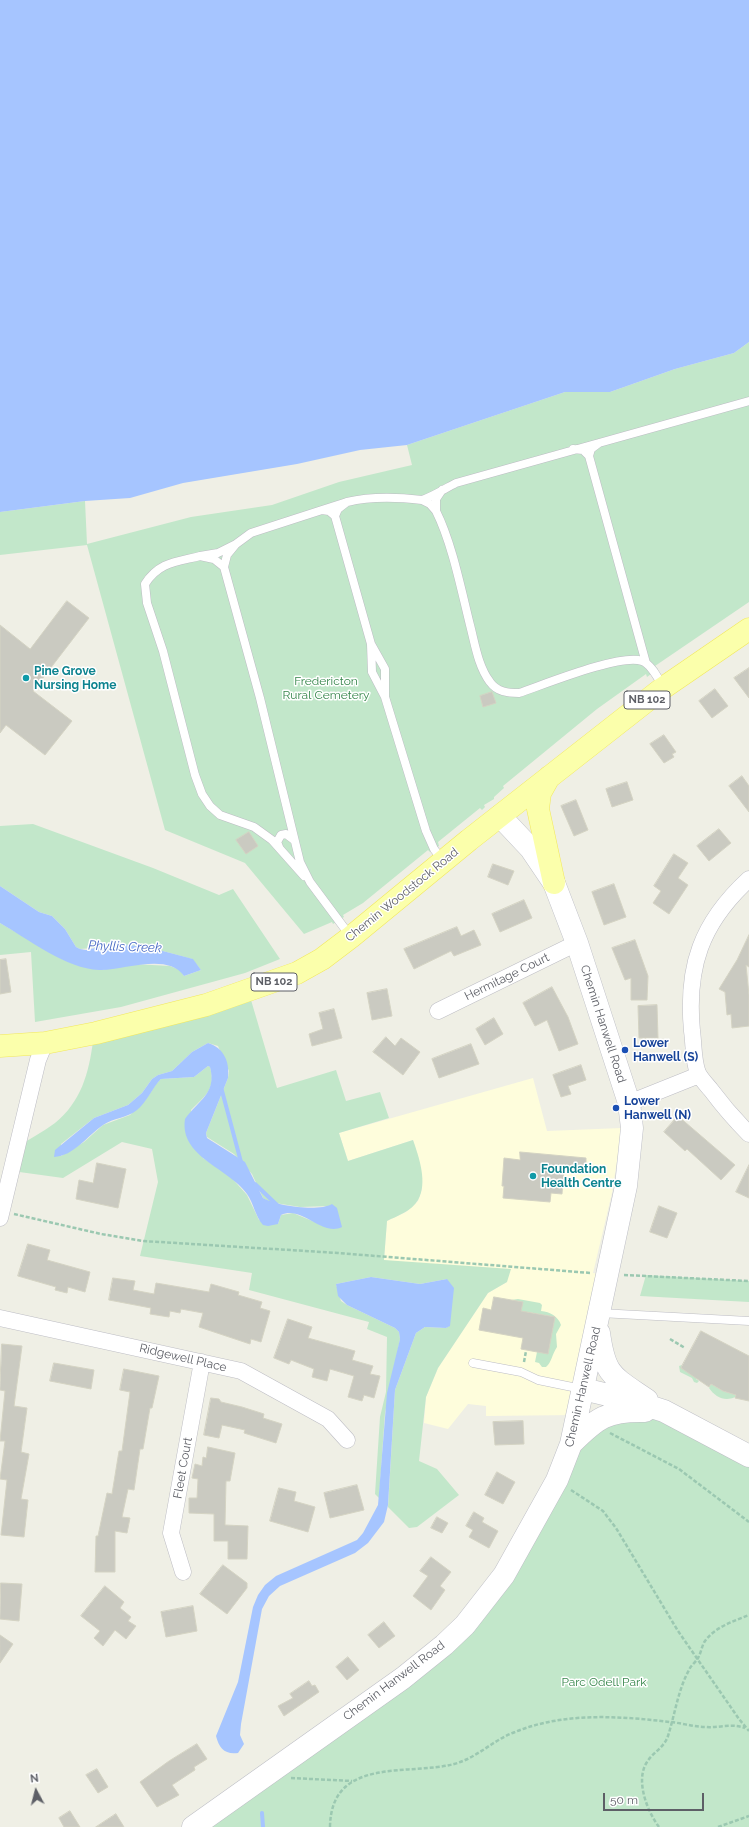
<!DOCTYPE html>
<html>
<head>
<meta charset="utf-8">
<style>
	body { margin:0 }
	#map { position:relative; width:749px; height:1827px; overflow:hidden; background:#efefe5; font-family:Raleway,sans-serif }
	canvas { display:block }
	.north { position:absolute; left:16px; top:1771px; width:40px; height:40px; -webkit-text-stroke:3px #fff; paint-order:stroke; rotate:353deg; font-size:11px; font-weight:700; line-height:16px; text-align:center; color:#5d5f66 }
	.north::after { content:''; display:block; margin:auto; width:14px; height:18px; background:#5d5f66; clip-path:polygon(50% 0,100% 100%,50% 72%,0 100%) }
	.scale { position:absolute; left:603px; top:1793px; width:101px; height:18px; box-sizing:border-box; border:2px solid #5d5f66; border-top:0; padding-left:5px; font-size:12px; line-height:14px; white-space:nowrap; color:#5d5f66; -webkit-text-stroke:3px #fff; paint-order:stroke }
</style>
</head>
<body>
<div id="map">
<canvas width="749" height="1827"></canvas>
<div class="north">N</div>
<div class="scale">50 m</div>
</div>
<script>
const ctx = document.querySelector('canvas').getContext('2d');
ctx.lineJoin = 'round';
function fill(path, color) {
  ctx.fillStyle = color;
  ctx.fill(path, 'evenodd');
}
function stroke(path, color, width, dash) {
  ctx.strokeStyle = color;
  ctx.lineWidth = width;
  ctx.lineCap = dash ? 'butt' : 'round';
  ctx.setLineDash(dash || []);
  ctx.stroke(path);
}
function label(font, color, halo, rows, align = 'center') {
  ctx.font = font + ' Raleway,sans-serif';
  ctx.lineWidth = 3;
  ctx.setLineDash([]);
  ctx.textBaseline = 'middle';
  ctx.strokeStyle = halo;
  ctx.fillStyle = color;
  for (const [text, x, y, turn = 0] of rows) {
    ctx.save();
    ctx.translate(x, y);
    ctx.rotate((+turn || 0) * Math.PI / 180);
    ctx.textAlign = isNaN(turn) ? turn : align;
    if (halo) ctx.strokeText(text, 0, 0);
    ctx.fillText(text, 0, 0);
    ctx.restore();
  }
}
fill(new Path2D(`
	M533 1078 547 1131 622 1128 612 1193 593 1273 607 1275 576 1415 486 1416V1406L468 1404 448 1429 424 1423 426 1397 438 1368 488 1293 507 1282 384 1260 387 1221 406 1212 418 1201 422 1189 418 1156 413 1140 348 1161 339 1133Z`), '#fefddc');
fill(new Path2D(`
	M749 342V602L655 666 658 669 647 677 646 674 597 709 503 786 504 788 494 797V799L484 805 485 807 482 810 480 808 438 842 439 846 430 852 428 850 363 903 343 915 344 917 333 924 332 922 304 934 245 863 165 830 87 545 0 555V512L85 501 87 544 191 517 272 505 339 482 412 465 407 445 565 392H610L675 369 734 353Z
	M33 824 153 868 219 895 233 889 280 959 245 973 121 1007 35 1022 31 952 0 955V923L62 959 100 970 134 964 170 966 180 970 184 976 201 970 192 959 159 950 130 945 80 949 76 947 65 929 52 916 39 912 0 886V826Z
	M251 1000 277 1088 336 1070 346 1101 380 1092 389 1118 339 1133 348 1161 413 1140C419 1157 428 1183 418 1200 412 1211 397 1216 387 1221L384 1260 511 1269 507 1282 488 1293 438 1368 426 1397 419 1461 437 1469 459 1495 417 1527 409 1528 388 1507 395 1390 416 1333 425 1327 446 1328 450 1325 447 1279 420 1284 371 1277 336 1284 341 1301 347 1305 395 1328 399 1332 400 1339 385 1413 379 1498 375 1494 380 1417 386 1392 387 1337 367 1329 369 1322 249 1290 252 1273 140 1256 158 1182 152 1149 122 1142 63 1178 12 1171 16 1148C29 1139 43 1132 55 1123 81 1102 89 1073 93 1041ZM208 1043 218 1046 229 1071 228 1078 206 1133 207 1137 234 1154 252 1174 263 1198 269 1202 300 1207 329 1206V1228L293 1213 281 1215 278 1224 259 1220 247 1195 230 1176 203 1158 191 1110C206 1095 216 1089 210 1067L208 1066 194 1077 161 1079 156 1084 149 1095 130 1115 103 1125 84 1142 61 1156V1144L94 1118 128 1105 142 1093 152 1079 158 1075 172 1071 192 1052Z
	M646 1275 749 1281V1302L640 1296Z
	M518 1299 540 1303 542 1305 541 1311C550 1312 558 1316 561 1325L556 1334 557 1347C552 1354 552 1362 546 1367H542L539 1363 535 1362 537 1352 548 1353 555 1317 528 1312 517 1315 522 1302 511 1300Z
	M682 1365 681 1368 697 1377 696 1379 699 1381 697 1383 694 1382 692 1378 680 1372 679 1366Z
	M711 1384 723 1391 736 1395 735 1397C725 1402 715 1397 709 1388Z
	M634 1411 749 1456V1827H193L465 1625 571 1444Z`), '#c2e7ca');
fill(new Path2D(`
	M0 0H749V342L734 353 675 369 610 392H565L407 445 360 450 297 464 183 483 130 498 85 501 0 512Z
	M0 886 39 912 52 916 65 929 76 947 80 949 86 950 113 944 130 945 159 950 193 959 201 970 184 976C167 952 123 971 99 970 67 969 28 939 0 923Z
	M208 1043C224 1048 230 1062 228 1078L206 1133 207 1138 245 1162 263 1198C277 1206 318 1212 332 1204L337 1208 342 1227C322 1237 302 1205 281 1215L278 1224 268 1226 263 1225C255 1216 254 1204 247 1194 229 1168 179 1157 185 1119 198 1100 217 1094 210 1067L208 1066 194 1077 161 1079C152 1088 147 1102 137 1110 127 1118 113 1118 103 1125 87 1136 74 1156 54 1157L55 1150 94 1118 128 1105 142 1093 152 1079 158 1075 172 1071 192 1052Z
	M371 1277 420 1284 447 1279 454 1288 450 1326 446 1328 425 1327 416 1333 395 1390 388 1505 384 1522 368 1543 355 1553 280 1586 269 1596 262 1609 241 1724 240 1735 244 1744 238 1753C225 1755 219 1748 216 1736L238 1682 253 1607 258 1595 265 1585 276 1576 357 1540 363 1533 378 1505 387 1393 400 1339 399 1332 395 1328 347 1305 338 1296 336 1284Z`), '#a6c5ff');
stroke(new Path2D(`
	M221 1087 241 1162
	M255 1184 277 1205
	M262 1813 263 1827`), '#a6c5ff', 4);
const building = new Path2D(`
	M67 601 89 618 33 691 72 721 45 755 6 725 0 733V625L30 649Z
	M749 668V698L734 678Z
	M715 689 728 706 712 718 699 701Z
	M492 692 496 703 483 707 480 696Z
	M664 735 676 752 672 754 674 757 664 763 650 744Z
	M742 776 749 786V812L729 786Z
	M627 782 633 800 612 807 606 789Z
	M576 800 588 830 574 836 561 806Z
	M719 829 731 843 709 861 697 846Z
	M249 832 258 846 246 854 236 840Z
	M674 854 688 863 678 878 688 885 669 914 653 903 661 891 654 886Z
	M493 864 514 871 508 885 488 877Z
	M614 884 626 917 604 925 592 892Z
	M524 900 532 918 500 932 492 914Z
	M457 927 461 936 474 930 481 945 454 956 451 951 414 969 404 949Z
	M749 935V967L746 965 749 995V1026L732 1028 731 1014 727 1015 725 992 719 989 737 960Z
	M635 940 648 976 647 1000H631V978L625 980 612 948Z
	M6 959 11 992 0 994V960Z
	M552 987 568 1017 578 1044 559 1051 547 1020 535 1026 523 1003Z
	M387 989 392 1016 372 1020 367 993Z
	M657 1005 658 1038H639L638 1006Z
	M334 1009 342 1038 312 1046 309 1034 323 1029 319 1013Z
	M494 1018 503 1034 485 1045 476 1029Z
	M386 1037 395 1046 401 1038 420 1052 403 1075 373 1052Z
	M471 1044 479 1064 439 1078 432 1059Z
	M581 1065 586 1080 568 1086 571 1094 561 1097 553 1075Z
	M678 1116 735 1165 721 1180 687 1149 685 1151 664 1132Z
	M520 1152 586 1158V1167L564 1166 562 1194 551 1193 550 1202 503 1198 504 1186H502L504 1158 520 1160Z
	M97 1163 126 1169 118 1208 76 1199 79 1180 93 1183Z
	M749 1165V1198L736 1192Z
	M659 1206 677 1213 667 1238 650 1232Z
	M28 1244 50 1250 47 1260 90 1272 85 1292 68 1287 67 1293 55 1290 56 1287 18 1276Z
	M113 1278 135 1281 133 1290 154 1294 156 1283 209 1292 211 1284 239 1292 238 1295 262 1302 260 1308 270 1311 261 1342 251 1339 250 1344 199 1327 203 1313 181 1309 180 1313 170 1311 169 1317 150 1314 151 1308 109 1300Z
	M494 1297 523 1302 521 1311 555 1317 548 1354 521 1349 523 1338 479 1330 483 1308 491 1310Z
	M288 1319 312 1327 308 1338 355 1351 352 1360 373 1366 370 1374 380 1376 374 1398 364 1395 362 1401 348 1397 354 1376 330 1369 327 1381 312 1377 314 1369 291 1360 289 1364 274 1358Z
	M701 1331 749 1356V1401L735 1398 736 1395 723 1391 711 1384 709 1387 681 1368Z
	M2 1344 22 1346 14 1406 27 1408 21 1452 29 1454 21 1499 28 1500 24 1537 1 1535 7 1480 0 1479 5 1441H0L5 1391 0 1390Z
	M54 1363 94 1370 91 1389 50 1381Z
	M124 1369 159 1376 152 1408H150L143 1449H140L134 1490 128 1489 122 1517 130 1518 127 1533 115 1531V1572H95L96 1536H98L107 1493 112 1494 119 1451H122L130 1392 120 1390Z
	M211 1398 219 1399 221 1402 242 1407 264 1414 263 1418 282 1424 276 1443 244 1433 245 1430 222 1425 219 1438 204 1435Z
	M523 1421 524 1444 495 1445 493 1422Z
	M208 1447 235 1453 230 1481H226L225 1525 248 1526 247 1559H228V1541H214V1514L189 1513V1498H197L198 1479 192 1478 195 1464 202 1466 203 1457 206 1458Z
	M497 1472 515 1482 503 1504 485 1495Z
	M357 1485 364 1510 330 1518 324 1493Z
	M279 1488 296 1492 294 1501 315 1507 308 1532 270 1521Z
	M474 1512 484 1518 482 1522 498 1531 489 1548 469 1537 473 1530 466 1526Z
	M437 1517 448 1523 442 1533 431 1528Z
	M431 1557 451 1572 440 1586 445 1590 431 1610 413 1596 428 1576 420 1571Z
	M223 1565 247 1583V1588L227 1614 200 1594Z
	M1 1583 22 1584 19 1621 0 1619Z
	M105 1586 124 1602 120 1608 131 1617 128 1621 136 1626 126 1639 115 1630 103 1646 94 1638 100 1631 81 1616Z
	M193 1606 197 1631 166 1637 161 1612Z
	M384 1622 395 1636 379 1648 368 1635Z
	M0 1635 13 1644 0 1663Z
	M348 1657 359 1670 347 1680 336 1667Z
	M309 1681 312 1686 315 1685 319 1692 284 1716 278 1706 293 1698 290 1694Z
	M197 1744 207 1759 194 1767 195 1770 172 1785 179 1795 157 1807 140 1782 169 1761Z
	M97 1769 108 1787 98 1793 86 1775Z
	M70 1811 80 1827H64L59 1818Z
	M116 1814 124 1827H96Z`);
fill(building, '#cacac1');
stroke(building, '#d4d3c3', 1);
const lane = new Path2D(`
	M599 443 749 401
	M589 456 646 663
	M442 490 436 499V511L430 504 422 500C434 496 444 489 456 483L599 443 591 449 589 456 583 450 573 449
	M347 502C372 496 396 497 422 500
	M436 511C452 543 461 589 470 625 475 644 478 666 490 682 497 692 508 693 519 693 543 685 621 653 642 661 651 664 658 678 663 687
	M335 516 329 511 322 510 347 502 338 509 335 516 371 644 372 672 385 697V669L371 644
	M236 544 251 533 322 510
	M200 556C176 562 159 562 145 584L147 603 163 651 195 775 202 794 210 806 220 815 254 827 272 840 304 876
	M224 567 214 559 200 556 218 553 236 544 227 555 224 567 260 698 300 862 310 882 351 937
	M385 697 426 831 434 849 443 861
	M279 847 277 842 281 835 286 834 294 840
	M600 1313 749 1321
	M473 1363 521 1372 538 1380 582 1389`);
const street = new Path2D(`
	M749 879C701 923 686 967 692 1031 694 1045 693 1061 698 1073 701 1079 707 1085 711 1090 723 1106 735 1120 749 1134
	M438 1011 577 943
	M629 1103 699 1075
	M0 1218 38 1060 45 1043
	M0 1318 241 1371 328 1419 347 1440
	M183 1572 171 1533 202 1362`);
const secondary = new Path2D(`
	M599 1333C605 1376 612 1376 647 1400
	M583 1389 633 1401 664 1411 749 1456
	M571 1444C597 1418 607 1410 645 1411
	M193 1827 403 1678 444 1645 465 1625 504 1575 557 1480 571 1444 626 1186 632 1128 629 1103 577 943 554 883 531 849 500 816`);
const primary = new Path2D(`
	M549 777 540 793 538 809 554 883
	M0 1046 45 1043 96 1033 206 1005 297 973 322 959 351 937 469 840 663 688 749 629`);
stroke(lane, '#bdbdc4', 9);
stroke(street, '#bdbdc4', 17);
stroke(secondary, '#bebfc6', 23);
stroke(primary, '#f2e85c', 23);
stroke(new Path2D(`
	M14 1214 101 1234 143 1241 338 1253 591 1273
	M624 1275 749 1281
	M670 1339 685 1348
	M524 1362 526 1351
	M610 1433 679 1469 749 1522
	M571 1490 603 1511 616 1528 678 1631 739 1719 749 1731
	M291 1778 352 1781
	M330 1827C331 1756 408 1776 454 1764 477 1758 493 1740 515 1732 564 1712 619 1716 670 1722 682 1723 694 1727 706 1727 720 1728 731 1723 745 1728
	M659 1827C647 1811 635 1780 647 1762 653 1752 664 1748 668 1736 675 1714 678 1690 689 1670 691 1665 696 1662 698 1658 701 1653 702 1645 705 1641 715 1627 734 1621 749 1615
	M718 1827 749 1816`), '#9bc8b1', 2.5, [4, 2]);
stroke(lane, '#fff', 8);
stroke(street, '#fff', 16);
stroke(secondary, '#fff', 22);
stroke(primary, '#fbffab', 22);
for (const [x, y, r, color] of [
	[26,678,4,"#0f9aa8"],
	[625,1050,4,"#1a4fb4"],
	[616,1108,4,"#1a4fb4"],
	[533,1176,4,"#0f9aa8"]
]) {
  const dot = new Path2D();
  dot.arc(x, y, r, 0, 2 * Math.PI);
  ctx.fillStyle = color;
  ctx.fill(dot);
  stroke(dot, '#fff', 1.5);
}
for (const [x, y, w] of [
	[647,700,46],
	[274,982,46]
]) {
  const box = new Path2D();
  box.roundRect(x - w / 2, y - 9, w, 18, 3);
  ctx.fillStyle = '#fff';
  ctx.fill(box);
  stroke(box, '#5d5f66', 1);
}
label('bold 11px', '#5d5f66', null, [
	["NB 102",647,700],
	["NB 102",274,982]
]);
label('bold 12px', '#0d838f', '#fff', [
	["Pine Grove",34,671],
	["Nursing Home",34,685],
	["Foundation",541,1169],
	["Health Centre",541,1183]
], 'left');
label('12px', '#35854a', '#fff', [
	["Fredericton",326,681],
	["Rural Cemetery",326,695],
	["Parc Odell Park",604,1682]
]);
label('12px', '#5d5f66', '#fff', [
	["Chemin Woodstock Road",402,895,-39],
	["Hermitage Court",507,977,-26],
	["Chemin Hanwell Road",603,1024,72],
	["Ridgewell Place",183,1358,13],
	["Chemin Hanwell Road",583,1387,-77],
	["Fleet Court",183,1468,-80],
	["Chemin Hanwell Road",394,1681,-37]
]);
label('bold 12px', '#164399', '#fff', [
	["Lower",633,1043],
	["Hanwell (S)",633,1057],
	["Lower",624,1101],
	["Hanwell (N)",624,1115]
], 'left');
label('italic 13px', '#4769c4', '#fff', [
	["Phyllis Creek",125,947,2]
]);
</script>
</body>
</html>
